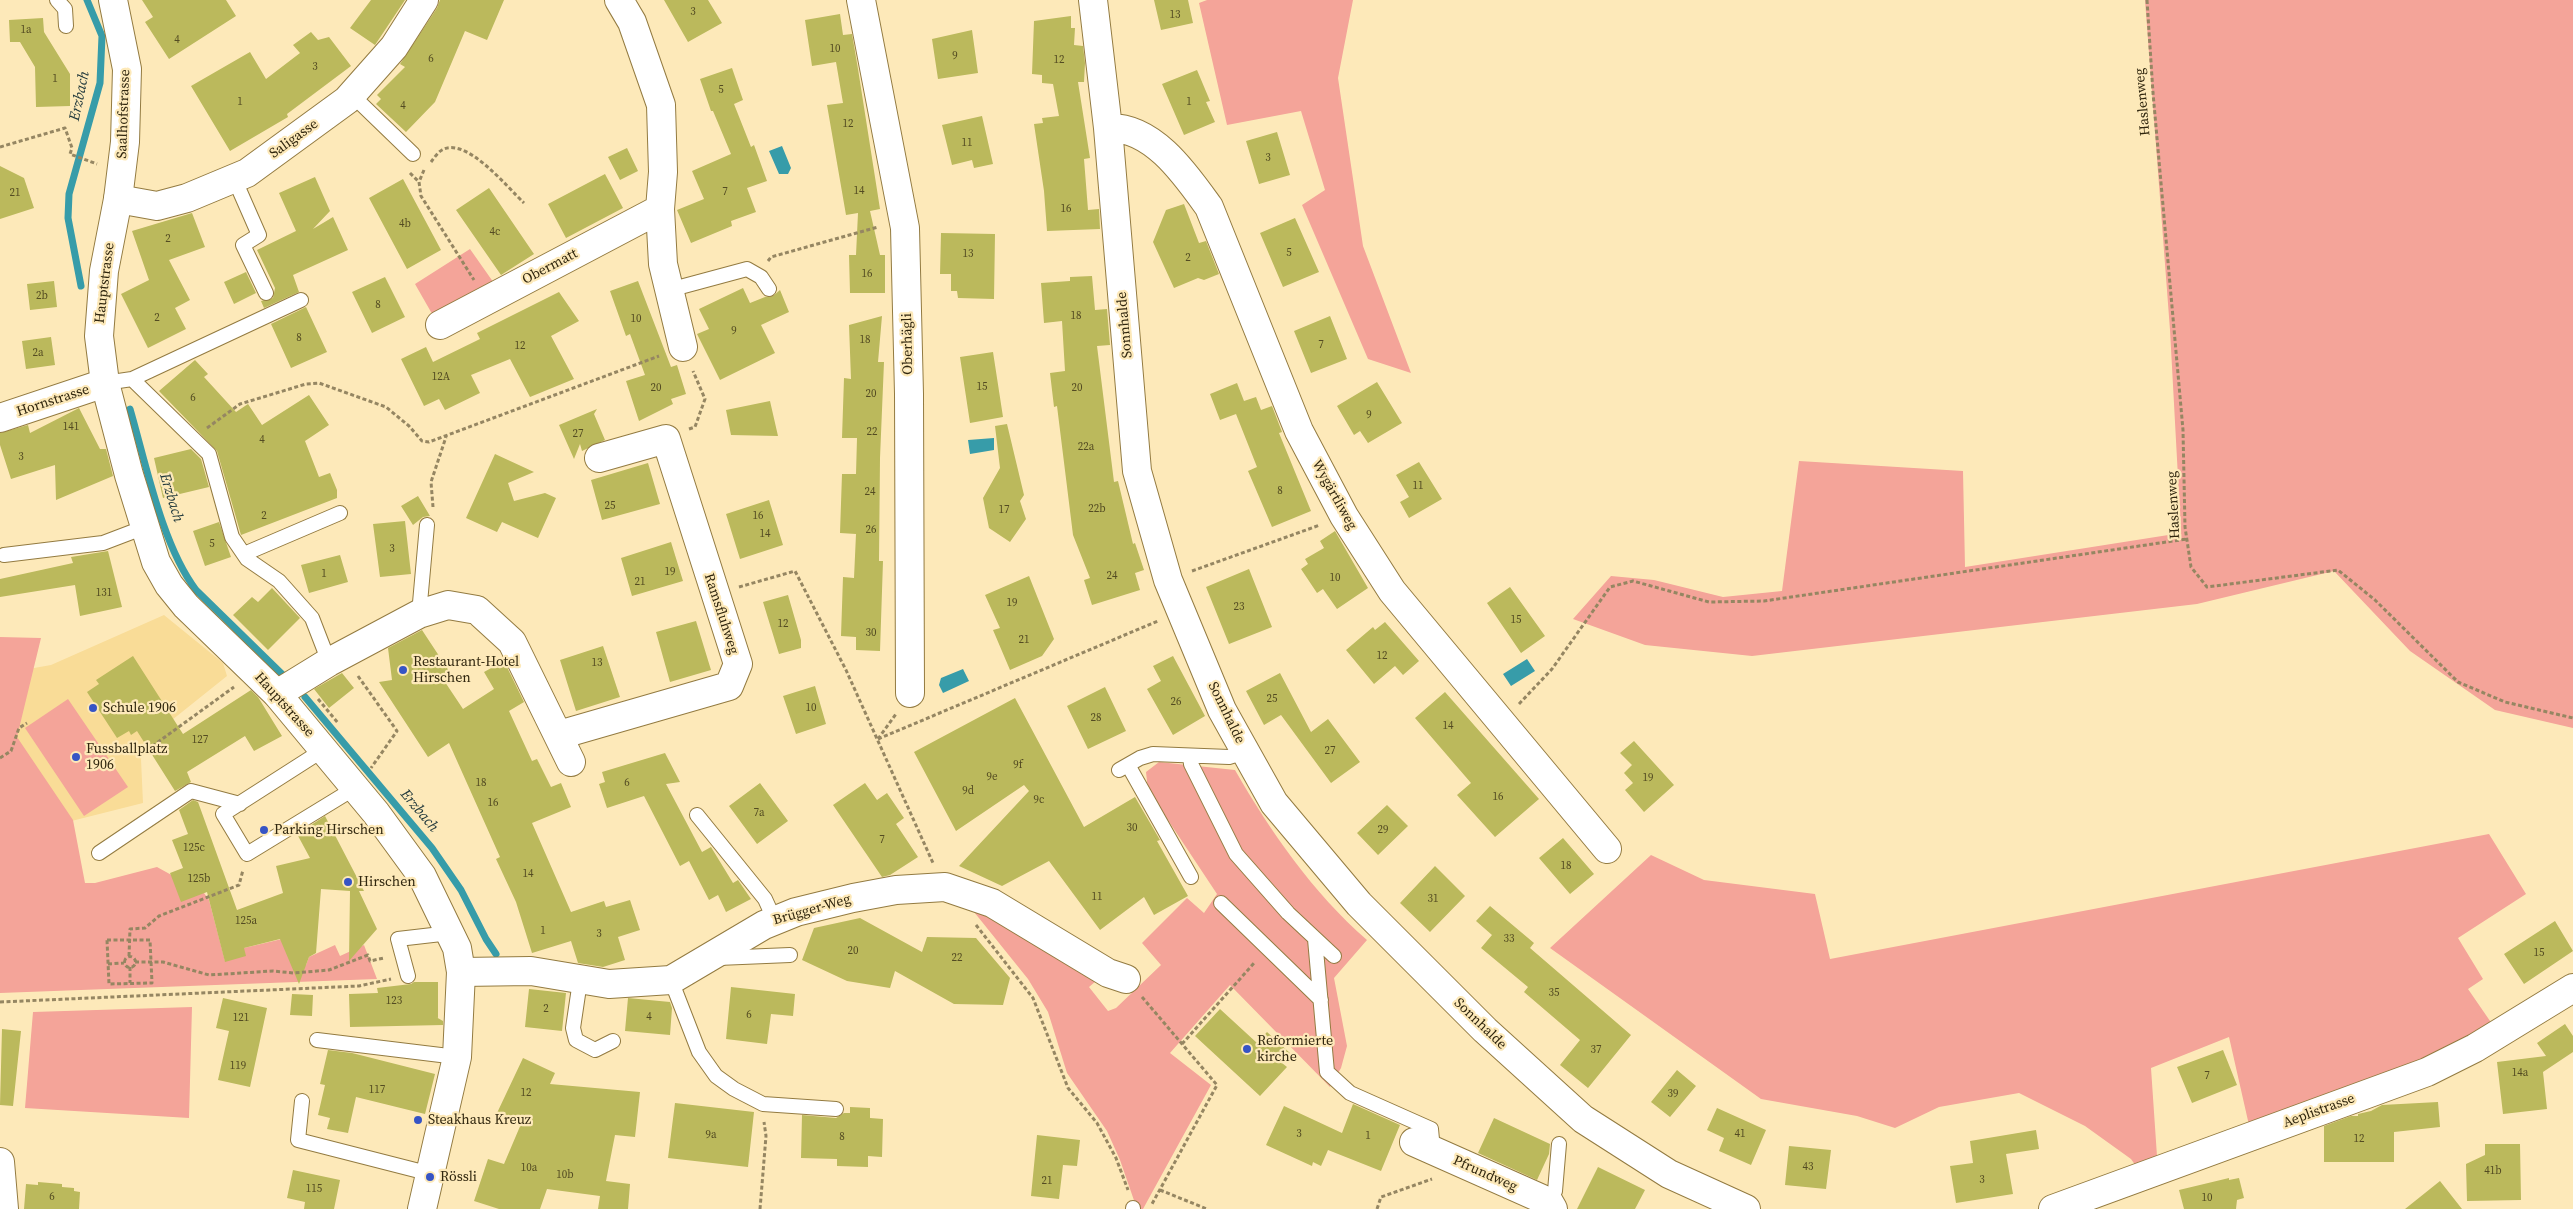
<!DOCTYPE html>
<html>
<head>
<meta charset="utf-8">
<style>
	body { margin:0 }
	canvas { display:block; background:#fde9b9 }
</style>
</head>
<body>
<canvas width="2573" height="1209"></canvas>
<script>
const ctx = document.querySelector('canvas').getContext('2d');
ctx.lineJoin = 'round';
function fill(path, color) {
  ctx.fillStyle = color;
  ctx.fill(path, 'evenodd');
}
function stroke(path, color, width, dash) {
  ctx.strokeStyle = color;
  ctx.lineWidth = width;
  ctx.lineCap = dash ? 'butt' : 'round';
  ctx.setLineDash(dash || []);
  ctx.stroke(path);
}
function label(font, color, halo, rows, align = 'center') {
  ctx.font = font + ' "Source Serif 4",serif';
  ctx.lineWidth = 4.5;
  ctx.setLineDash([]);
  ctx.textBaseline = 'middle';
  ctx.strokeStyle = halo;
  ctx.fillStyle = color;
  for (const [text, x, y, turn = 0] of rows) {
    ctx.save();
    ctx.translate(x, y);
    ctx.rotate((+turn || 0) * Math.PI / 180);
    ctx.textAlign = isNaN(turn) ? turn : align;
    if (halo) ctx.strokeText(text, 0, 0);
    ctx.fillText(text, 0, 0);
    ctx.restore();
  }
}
fill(new Path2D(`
	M164 615 223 663 227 676 147 740 141 759 143 803 0 839V674L51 665Z`), '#f9dc97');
fill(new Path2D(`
	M1207 0H1353L1338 78 1363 246 1411 373 1368 359 1302 205 1325 190 1301 111 1227 125 1199 3Z
	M2145 0H2573V728L2495 710 2410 651 2334 571 2197 604 1752 656 1645 645 1573 619 1611 576 1654 580 1723 597 1782 591 1799 461 1963 471 1965 567 2181 533 2170 330Z
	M470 249 496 286 435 319 415 284Z
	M0 637 41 638 17 737 73 820 85 883H95L157 867 204 893 209 900 225 961 244 948 282 939 299 969 306 965 309 957 335 945 340 956 364 945 377 979 0 993Z
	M68 699 128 787 84 816 25 728Z
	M1159 762 1235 770C1270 831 1313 893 1367 940L1334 978 1347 1046 1341 1068 1330 1087 1230 985 1170 1053 1211 1085 1143 1209H1137L1120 1160 1107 1131 1067 1073 1048 1012 1028 979 966 902 1096 981 1089 987 1108 1011 1116 1008 1161 965 1142 943 1187 898 1204 913 1217 894 1148 790 1146 772Z
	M2489 834 2526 894 2458 938 2483 979 2468 989 2499 1034 2251 1134 2229 1037 2151 1068 2158 1171 2143 1176 2131 1159 2085 1126 2019 1093 1939 1107 1895 1128 1857 1116 1761 1099 1550 948 1651 855 1704 880 1815 894 1830 959Z
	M192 1007 189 1118 25 1108 33 1012Z`), '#f4a499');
fill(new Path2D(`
	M782 146 791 168 788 174H779L769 151Z
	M994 438V450L970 454 968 440Z
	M1527 659 1535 671 1511 686 1503 674Z
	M963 669 969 681 943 693 939 685 941 678Z`), '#379ca9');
stroke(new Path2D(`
	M81 286 68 218 69 194 100 83 102 36 87 0
	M130 409C146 464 162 545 196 590L282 674
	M305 697 432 848 461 890 486 939 496 954`), '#379ca9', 7);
fill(new Path2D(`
	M142 0H226L236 16 169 59 145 22 153 17Z
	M371 0H405L375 45 350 28Z
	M440 0H504L487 40 465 31 435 102 406 132 376 104 381 99 377 95 405 67 400 64 437 8Z
	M664 0H708L722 23 688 42Z
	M1154 0H1188L1193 23 1161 30Z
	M840 14 843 35 852 34 858 69 880 209 870 211 880 255H885V293H850L849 255H856L858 213 846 215 827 105 843 103 836 62 812 66 805 20Z
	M1071 16V28H1075L1074 45 1083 46 1085 63 1084 82H1078L1090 158 1084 159 1088 210 1099 209 1100 229 1047 231 1044 191 1034 124 1043 123 1042 118 1059 116 1053 84 1042 83V75L1032 74 1034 21Z
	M43 18 44 32 70 74V106L36 107 35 67 20 42H10L9 20Z
	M972 30 978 73 938 79 932 39Z
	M311 32 318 40 329 37 351 66 287 114 288 117 230 151 191 86 250 52 266 79 300 53 293 45Z
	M732 68 743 100 734 104 751 147 754 145 767 181 747 188 756 212 731 221 732 226 691 243 677 210 704 199 692 171 731 154 713 111H711L700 79Z
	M1197 70 1210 101 1206 102 1215 122 1184 135 1162 84Z
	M982 116 993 164 974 168 972 160 952 165 942 125Z
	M1277 132 1290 175 1259 184 1246 141Z
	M627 148 638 171 620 180 608 157Z
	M0 166 24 178 34 208 0 219Z
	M605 174 623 208 566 238 548 204Z
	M315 177 330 211 313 229 333 217 348 250 293 275 299 292 264 308 261 301 273 298 275 288 257 250 296 231 279 193Z
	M403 179 441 250 407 269 369 198Z
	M489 188 534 254 501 275 456 210Z
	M1184 204 1199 243 1206 241 1219 274 1204 280 1198 278 1174 288 1153 242 1166 210Z
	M192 213 205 247 169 260 190 300 175 308 186 329 148 348 121 294 149 280 132 231Z
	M1295 218 1319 272 1283 287 1260 233Z
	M941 233 995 234 994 299 958 298 957 291H951V274H940Z
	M246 272 256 293 234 304 224 282Z
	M1092 276 1095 310 1107 309 1110 345 1097 346 1114 482 1118 481 1133 544 1135 543 1144 570 1135 573 1140 590 1092 605 1084 580 1090 578 1073 535 1057 406 1054 407 1050 373 1065 371 1062 321 1044 323 1041 283 1070 281V277Z
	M385 277 405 317 372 333 352 292Z
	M54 281 57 307 30 310 27 284Z
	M638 281 671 367 677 365 686 394 671 399 673 404 639 421 626 381 645 375 630 334 626 336 610 291Z
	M743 288 750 303 765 297 773 296 780 290 789 312 761 325 775 353 720 380 697 334 709 329 699 309Z
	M559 292 579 321 551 336 574 379 530 397 510 359 471 375 480 393 445 410 439 399 424 406 401 359 426 347 433 362 480 339 477 333Z
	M306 307 327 352 291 368 271 324Z
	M882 316 878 362H884L880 458 879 561H883L880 651 856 650V637L841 636 843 577 854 578 856 534 840 533 842 474H856L857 438H842L844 378 851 379 849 325Z
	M1330 316 1347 359 1311 373 1294 331Z
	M51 337 55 365 26 369 22 341Z
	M993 352 1003 417 970 423 960 357Z
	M195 360 208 374 204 377 236 412 248 404 262 425 309 395 329 425 305 441 319 477 330 473 337 490V498L241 535 217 451 159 391Z
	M1377 382 1402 423 1368 443 1360 431 1354 435 1337 406Z
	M1237 383 1244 401 1256 397 1261 410 1272 406 1282 432 1279 433 1311 511 1272 527 1248 471 1257 467 1236 414 1220 420 1210 394Z
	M770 401 778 436 731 435 726 410Z
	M79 408 100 449H106L113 476 56 500 55 465 11 479 0 445V433L28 425 30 433Z
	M597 409 594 414 605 440 582 451 580 444 574 459 559 425Z
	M1007 424 1024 495 1020 501 1026 519 1010 542 989 528 983 498 1000 468 995 426Z
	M191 449 201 459 209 487 163 498 154 458Z
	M495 454 534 472 508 483 514 501 545 493 556 498 538 538 502 522 497 532 466 518Z
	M1419 462 1442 499 1409 518 1400 502 1409 497 1396 475Z
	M648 463 660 504 602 520 591 480Z
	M418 496 430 516 423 517 413 525 401 506Z
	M769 500 783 545 740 559 726 514Z
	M405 521 411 574 380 577 373 524Z
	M219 522 231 557 205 566 193 531Z
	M1335 531 1368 588 1337 609 1323 589 1317 593 1301 569 1308 564 1305 559 1324 548 1320 541Z
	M671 542 683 581 632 596 621 558Z
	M108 551 122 607 80 616 75 585 0 597V579L73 563 71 557Z
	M340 555 348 582 309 593 301 565Z
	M1249 569 1272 627 1229 644 1206 587Z
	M1029 576 1054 639 1042 656 1010 670 993 630 1000 628 985 595Z
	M1510 587 1545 636 1521 653 1487 603Z
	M272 588 300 618 268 650 233 615 252 597 258 602Z
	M788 595 801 640V648L779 654 763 602Z
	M696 621 711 670 670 682 656 632Z
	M1385 622 1419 661 1403 675 1395 666 1374 684 1346 650 1373 627 1375 630Z
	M422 630 449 671 441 676 463 709 494 689 484 672 504 661 524 702 509 711 532 761 537 759 551 787 561 783 571 807 532 823 571 912 604 901 606 907 630 900 640 930 618 937 625 960 603 967 578 963 571 941 532 953 516 902 496 859 500 857 449 743 428 757 379 682 392 680 388 648Z
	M603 646 620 697 576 711 560 660Z
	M133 656 183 734 251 690 258 697 282 736 254 751 245 736 187 772 191 782 175 791 137 731 131 735 129 731 117 738 87 692 99 684 96 680Z
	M1173 656 1205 716 1173 735 1147 689 1161 681 1153 666Z
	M342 673 354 688 329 708 314 689Z
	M1280 673 1311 732 1328 719 1360 762 1331 783 1281 715 1264 725 1246 691Z
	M815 686 826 724 796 734 783 696Z
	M1105 687 1126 731 1088 749 1067 706Z
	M1445 692 1539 799 1495 837 1457 795 1471 783 1415 718Z
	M1015 698 1084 827 1135 797 1160 840 1157 841 1188 896 1154 915 1144 897 1100 930 1049 861 1002 886 959 866 1029 791 1024 785 956 831 914 752Z
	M1634 741 1674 785 1644 812 1625 790 1633 783 1624 773 1632 765 1620 753Z
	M665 753 680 782 666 784 702 852 711 847 733 883 738 880 751 899 726 912 718 895 709 900 689 861 680 866 644 796 607 808 599 784 605 782 602 772Z
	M760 783 788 821 757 844 729 806Z
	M865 783 877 800 887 793 904 818 896 824 918 857 890 875 882 877 833 805Z
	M193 800 198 802 237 910 283 893 276 866 310 858 297 834 325 816 364 891H359L377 929 349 961 350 891 321 889 316 953 309 957 299 984 280 939 244 948 246 956 225 962 207 892 181 902 170 873 183 868 172 840 188 834 179 810Z
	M1387 805 1408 826 1378 855 1357 833Z
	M1563 838 1594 874 1570 894 1539 858Z
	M1435 866 1465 896 1430 932 1400 903Z
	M1490 906 1534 943 1530 948 1631 1035 1588 1088 1560 1065 1580 1040 1524 992 1528 987 1481 948 1492 935 1476 921Z
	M860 918 922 952 927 937 976 938 1010 978 1003 1005 954 1004 895 971 890 988 847 981 802 960 814 928Z
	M2555 921 2573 951 2524 984 2504 954Z
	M414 982H438V1018L436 1017 443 1021V1025L350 1027 349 994 378 993 377 988 411 984Z
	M731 987 795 994 793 1016 771 1014 767 1044 726 1039Z
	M529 989 566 993 562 1031 525 1027Z
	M292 994 313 995 312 1016 290 1015Z
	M223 998 267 1008 250 1087 218 1080 229 1031 216 1028Z
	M628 998 670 1002 672 1008 670 1035 625 1031Z
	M1220 1009 1257 1043 1267 1032 1291 1054 1282 1063 1287 1067 1260 1096 1195 1036Z
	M2565 1024 2573 1036V1052L2543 1072 2547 1109 2503 1114 2497 1062 2546 1056 2537 1043Z
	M2 1029 21 1031 13 1106 0 1105Z
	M328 1050 352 1053 435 1074 425 1114 356 1097 348 1133 327 1129 330 1118 318 1115 325 1085 320 1084Z
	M2223 1050 2237 1085 2192 1103 2177 1067Z
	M523 1058 555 1073 550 1084 640 1092 635 1137 615 1135 606 1181 630 1184 628 1209H598L600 1196 547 1189 540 1209H499L474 1201 488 1159 504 1164 521 1124 497 1113Z
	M1677 1070 1696 1086 1670 1117 1651 1102Z
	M2438 1102 2440 1127 2394 1132V1162H2324V1126L2351 1116H2358V1114L2371 1111 2382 1105Z
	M675 1103 754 1112 748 1167 668 1158Z
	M1353 1104 1400 1125 1381 1171 1328 1150 1321 1166 1313 1162 1312 1166 1266 1145 1284 1106 1342 1133Z
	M850 1107 870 1108V1118L883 1119 882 1157 868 1156V1167L837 1166V1159L801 1158 802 1115 836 1118 844 1113H850Z
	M1717 1108 1766 1130 1751 1165 1719 1151 1724 1138 1707 1130Z
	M1494 1118 1550 1144 1549 1154 1537 1180 1478 1153Z
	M2036 1130 2039 1149 2006 1154 2013 1194 1956 1203 1950 1166 1973 1163 1970 1141Z
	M1037 1135 1080 1140 1077 1166 1063 1165 1059 1199 1031 1196Z
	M2485 1144H2520L2521 1200 2467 1201 2466 1164 2485 1155Z
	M1789 1146 1831 1150 1826 1189 1785 1185Z
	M1598 1167 1645 1190 1635 1209H1577Z
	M293 1170 340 1180 334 1209H304L305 1202 287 1198Z
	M2229 1178V1180L2239 1178 2244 1198 2237 1200 2236 1209H2184L2179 1190Z
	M2440 1181 2462 1209H2405Z
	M38 1182 62 1184V1187L74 1188V1191L80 1192 79 1209H24L26 1184 38 1185Z`), '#bbb95c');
const lane = new Path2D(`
	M57 0 65 9 66 26
	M352 95 413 154
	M234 178 259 235 243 245 266 293
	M669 290 747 269 761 277 769 289
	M132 379 301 300
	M105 383 132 379 209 454 232 537 247 559 279 581 312 618 329 662
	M244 554 340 513
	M4 555 103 543 145 527
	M419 614 427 525
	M323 750 223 814 247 854 355 788
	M1190 757 1191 764 1236 854 1288 913 1334 956
	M1128 765 1191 877
	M1119 770 1140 758 1153 754 1229 757 1245 752
	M697 815 765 899 775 921
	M99 853 191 791 240 804
	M1221 903 1321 1000
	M1315 939 1327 1072 1350 1093 1431 1129 1433 1150
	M718 958 790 955
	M408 976 398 939 450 933
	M671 980 699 1052 716 1076 734 1089 763 1104 836 1109
	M580 981 573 1028 576 1040 595 1050 613 1041
	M317 1040 457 1057
	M302 1101 298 1140 431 1174
	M1549 1202 1555 1191 1559 1144
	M1133 1208V1209`);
const street = new Path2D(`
	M619 0 632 22 661 105 663 172 660 209 663 264 683 347
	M861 0 905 228 909 394 910 693
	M1093 0 1108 128 1137 471 1168 580 1222 710 1274 803 1359 904 1485 1030 1583 1119 1669 1174 1746 1209
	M1108 128C1153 126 1186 175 1209 207L1299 431 1344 516 1392 591 1607 849
	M118 199 157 206 187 198 247 173 347 100 394 47 424 0
	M440 325 660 209
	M0 418 105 383
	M277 694 329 662 419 614 448 605 477 610 512 642 571 762
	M559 735 729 686 738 664 666 439 599 458
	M461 972 531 971 609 984 671 980 764 925 796 912 853 898 896 890 945 887 992 903 1108 973 1126 979
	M1414 1142 1549 1202 1553 1209
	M0 1162 4 1209
	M2053 1209 2427 1072 2475 1048 2573 988`);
const secondary = new Path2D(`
	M113 0 127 69 125 142 118 199 104 271 99 336 105 383 129 475 156 562 169 585 186 606 277 694 376 813 422 876 457 948 461 972 457 1057 422 1209`);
stroke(lane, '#937b41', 16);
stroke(street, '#937b41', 30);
stroke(secondary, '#937b41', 30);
stroke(new Path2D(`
	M2147 0 2153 93 2183 430 2185 527 2191 567 2207 587 2338 570 2375 600 2458 682 2505 702 2573 718
	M0 147 65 128 72 148 70 154 97 164
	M431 162C434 158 438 152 442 150 466 136 507 187 524 203
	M424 170 419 182 421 196 474 280
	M410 173 419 182
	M768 261 771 257 878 227
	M207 428 240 404 306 384 319 383 386 407 409 426 422 441 429 442 659 356
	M689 429 695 427 705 399 693 371
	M433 507 431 482 446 437
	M1192 571 1320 525
	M739 587 795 571 846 670 933 863
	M358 676 397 731 371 768
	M318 699 338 723
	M1519 704 1552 669 1610 587 1633 581 1709 602 1764 601 2187 539
	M878 739 1158 621
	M878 739 896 714
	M147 750 234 687
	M0 758 11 751 19 728 27 723
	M976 925 1033 998 1068 1088 1097 1123 1116 1158 1128 1190
	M107 940H150L152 983 109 984Z
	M129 956 130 929 145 928 159 916 239 885 243 870
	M124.5 962a5.5 5.5 0 1 1 11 0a5.5 5.5 0 1 1-11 0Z
	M135 962H163L209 975 273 971 293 973 329 970 368 955 370 961 384 958
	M108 964 124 963
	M130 967V983
	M1142 997 1217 1085 1152 1204
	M0 1002 359 986 391 979
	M1182 1044 1255 962
	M1160 1190 1207 1209
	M760 1209 766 1136 764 1122
	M1377 1209 1381 1197 1432 1179`), '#958662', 3, [4, 2.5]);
stroke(lane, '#fff', 14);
stroke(street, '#fff', 28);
stroke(secondary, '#fff', 28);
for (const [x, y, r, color] of [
	[403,670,5,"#3654c5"],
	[93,708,5,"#3654c5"],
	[76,757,5,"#3654c5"],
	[264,830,5,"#3654c5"],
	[348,882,5,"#3654c5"],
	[1247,1049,5,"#3654c5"],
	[418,1120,5,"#3654c5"],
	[430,1177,5,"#3654c5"]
]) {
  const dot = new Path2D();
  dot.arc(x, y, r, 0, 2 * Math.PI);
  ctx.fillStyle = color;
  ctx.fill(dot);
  stroke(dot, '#fde9b9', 2);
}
label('11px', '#534b22', null, [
	["3",693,12],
	["13",1175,15],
	["1a",26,30],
	["4",177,40],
	["10",835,49],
	["9",955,56],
	["6",431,59],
	["12",1059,60],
	["3",315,67],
	["1",55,79],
	["5",721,90],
	["1",240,102],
	["1",1189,102],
	["4",403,106],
	["12",848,124],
	["11",967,143],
	["3",1268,158],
	["14",859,191],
	["7",725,192],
	["21",15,193],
	["16",1066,209],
	["4b",405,224],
	["4c",495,232],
	["2",168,239],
	["5",1289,253],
	["13",968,254],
	["2",1188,258],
	["16",867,274],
	["2b",42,296],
	["8",378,305],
	["18",1076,316],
	["2",157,318],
	["10",636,319],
	["9",734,331],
	["8",299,338],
	["18",865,340],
	["7",1321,345],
	["12",520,346],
	["2a",38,353],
	["12A",441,377],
	["15",982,387],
	["20",656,388],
	["20",1077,388],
	["20",871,394],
	["6",193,398],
	["9",1369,415],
	["141",71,427],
	["22",872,432],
	["27",578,434],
	["4",262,440],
	["22a",1086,447],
	["3",21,457],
	["11",1418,486],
	["8",1280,491],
	["24",870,492],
	["25",610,506],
	["22b",1097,509],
	["17",1004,510],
	["2",264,516],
	["16",758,516],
	["26",871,530],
	["14",765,534],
	["5",212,544],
	["3",392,549],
	["19",670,572],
	["1",324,574],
	["24",1112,576],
	["10",1335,578],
	["21",640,582],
	["131",104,593],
	["19",1012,603],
	["23",1239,607],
	["15",1516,620],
	["12",783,624],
	["30",871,633],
	["21",1024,640],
	["12",1382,656],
	["13",597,663],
	["25",1272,699],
	["26",1176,702],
	["10",811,708],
	["28",1096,718],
	["14",1448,726],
	["127",200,740],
	["27",1330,751],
	["9f",1018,765],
	["9e",992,777],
	["19",1648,778],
	["18",481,783],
	["6",627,783],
	["9d",968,791],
	["16",1498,797],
	["9c",1039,800],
	["16",493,803],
	["7a",759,813],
	["30",1132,828],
	["29",1383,830],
	["7",882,840],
	["125c",194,848],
	["18",1566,866],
	["14",528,874],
	["125b",199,879],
	["11",1097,897],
	["31",1433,899],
	["125a",246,921],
	["1",543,931],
	["3",599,934],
	["33",1509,939],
	["20",853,951],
	["15",2539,953],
	["22",957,958],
	["35",1554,993],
	["123",394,1001],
	["2",546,1009],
	["6",749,1015],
	["4",649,1017],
	["121",241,1018],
	["37",1596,1050],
	["119",238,1066],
	["14a",2520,1073],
	["7",2207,1076],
	["117",377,1090],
	["12",526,1093],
	["39",1673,1094],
	["3",1299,1134],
	["41",1740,1134],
	["9a",711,1135],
	["1",1368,1136],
	["8",842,1137],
	["12",2359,1139],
	["43",1808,1167],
	["10a",529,1168],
	["41b",2493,1171],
	["10b",565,1175],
	["3",1982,1180],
	["21",1047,1181],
	["115",314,1189],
	["6",52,1197],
	["10",2207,1198]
]);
label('14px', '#30260e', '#fde9b9', [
	["Haslenweg",2143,102,-95],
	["Saalhofstrasse",124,114,-88],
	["Saligasse",294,139,-36],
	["Obermatt",550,267,-28],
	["Hauptstrasse",105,283,-83],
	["Sonnhalde",1125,325,-95],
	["Oberhägli",908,344,-91],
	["Hornstrasse",53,401,-18],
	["Wygärtliweg",1334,495,61],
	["Haslenweg",2174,505,-93],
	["Ramsfluhweg",721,614,72],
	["Hauptstrasse",284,705,48],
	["Sonnhalde",1226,713,64],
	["Brügger-Weg",812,910,-16],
	["Sonnhalde",1480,1024,44],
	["Aeplistrasse",2319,1111,-20],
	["Pfrundweg",1485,1174,24]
]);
label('14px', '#30260e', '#fde9b9', [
	["Restaurant-Hotel",413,662],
	["Hirschen",413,678],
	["Schule 1906",103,708],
	["Fussballplatz",86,749],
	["1906",86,765],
	["Parking Hirschen",274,830],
	["Hirschen",358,882],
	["Reformierte",1257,1041],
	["kirche",1257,1057],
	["Steakhaus Kreuz",428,1120],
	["Rössli",440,1177]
], 'left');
label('italic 15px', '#233a3d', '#fde9b9', [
	["Erzbach",80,96,-78],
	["Erzbach",171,498,73],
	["Erzbach",419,811,50]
]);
</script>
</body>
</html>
